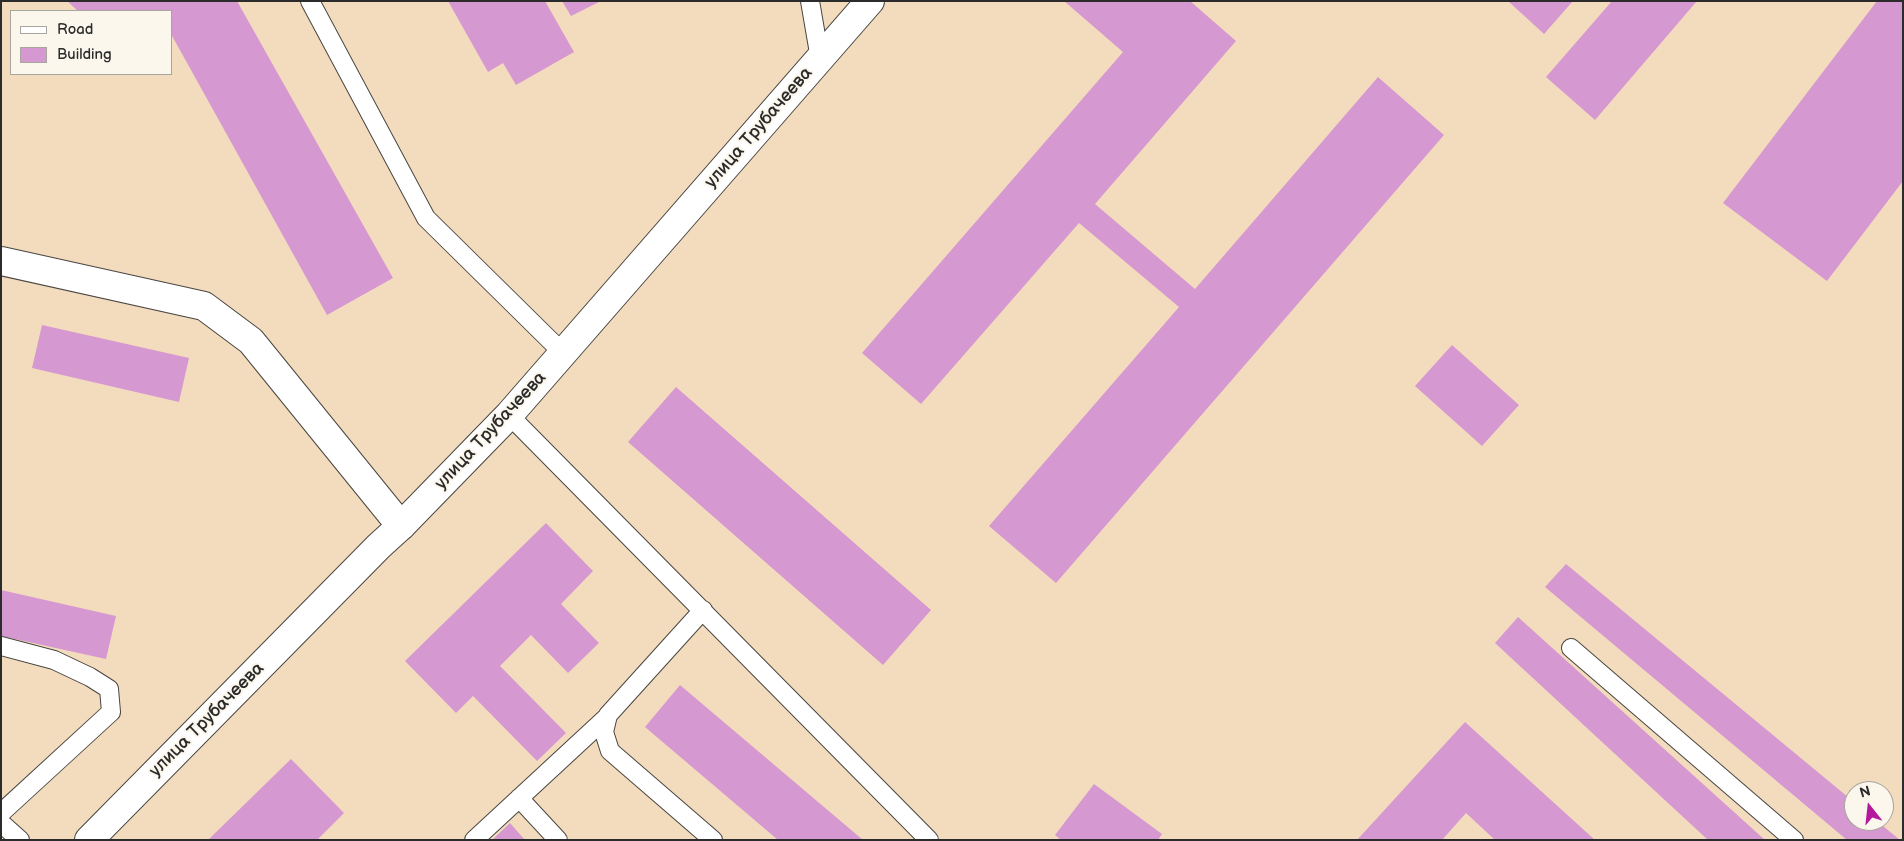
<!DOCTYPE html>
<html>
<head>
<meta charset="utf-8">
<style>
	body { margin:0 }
	#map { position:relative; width:1904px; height:841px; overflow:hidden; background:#f3dcbe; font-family:"Balsamiq Sans",sans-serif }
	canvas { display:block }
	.frame { position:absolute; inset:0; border:2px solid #2b2b2b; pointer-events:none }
	.legend { position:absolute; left:10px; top:10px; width:162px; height:65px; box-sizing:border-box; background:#fbf7ec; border:1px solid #a8a59f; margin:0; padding:6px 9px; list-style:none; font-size:15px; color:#2b2b2b }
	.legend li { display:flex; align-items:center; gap:10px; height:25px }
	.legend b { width:25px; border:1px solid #a8a59f }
	.north { position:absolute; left:1844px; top:781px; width:50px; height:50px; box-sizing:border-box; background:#fbf7ec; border:1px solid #a8a59f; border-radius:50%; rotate:344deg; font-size:14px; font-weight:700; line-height:20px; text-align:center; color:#2b2b2b }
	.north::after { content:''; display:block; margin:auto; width:18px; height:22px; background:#b5179e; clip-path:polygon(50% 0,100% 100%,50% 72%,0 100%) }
</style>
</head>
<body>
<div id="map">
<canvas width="1904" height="841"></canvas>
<div class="frame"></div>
<ul class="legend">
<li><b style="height:6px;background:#fff"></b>Road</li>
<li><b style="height:14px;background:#d698d0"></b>Building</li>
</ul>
<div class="north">N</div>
</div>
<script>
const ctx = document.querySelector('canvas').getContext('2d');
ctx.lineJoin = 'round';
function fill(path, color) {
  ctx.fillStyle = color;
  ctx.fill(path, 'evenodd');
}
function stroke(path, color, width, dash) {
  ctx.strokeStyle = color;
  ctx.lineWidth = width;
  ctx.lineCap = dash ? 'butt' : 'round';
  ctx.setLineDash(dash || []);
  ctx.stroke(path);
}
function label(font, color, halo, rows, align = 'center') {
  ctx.font = font + ' "Balsamiq Sans",sans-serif';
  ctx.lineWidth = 4;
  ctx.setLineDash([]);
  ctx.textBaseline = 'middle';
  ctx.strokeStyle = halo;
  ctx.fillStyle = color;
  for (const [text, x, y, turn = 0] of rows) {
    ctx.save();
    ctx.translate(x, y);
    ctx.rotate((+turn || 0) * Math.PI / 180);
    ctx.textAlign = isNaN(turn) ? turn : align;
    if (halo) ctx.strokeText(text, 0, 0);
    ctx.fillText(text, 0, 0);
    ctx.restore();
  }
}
fill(new Path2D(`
	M67 1H237L393 278 327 315 171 34V11H78Z
	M448 1H545L574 52 516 85 503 63 488 72Z
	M562 1H601L571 16Z
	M1064 1H1190L1236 41 1095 204 1195 289 1378 77 1444 135 1056 583 989 526 1179 307 1079 223 921 404 862 353 1123 52Z
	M1508 1H1573L1544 34Z
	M1612 1H1697L1595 120 1546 77Z
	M1877 1H1903V181L1827 281 1723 203Z
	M42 325 189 358 179 402 32 368Z
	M1452 345 1519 405 1482 446 1415 386Z
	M676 387 931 610 883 665 628 442Z
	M546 523 593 571 561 604 599 643 568 673 531 635 500 666 566 733 537 761 473 696 456 713 405 661Z
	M1566 564 1854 802V821H1877L1900 840H1847L1545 587Z
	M1 590 116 616 106 659 1 636Z
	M1518 617 1765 840H1708L1495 643Z
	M680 685 863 840H778L645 727Z
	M1465 722 1595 840H1495L1466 813 1442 840H1357Z
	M291 759 344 813 317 840H208Z
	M1094 784 1162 834 1158 840H1061L1055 835Z
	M510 823 525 840H492Z`), '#d698d0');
const lane = new Path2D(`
	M310 1 426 218 563 353
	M810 1 820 59
	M509 415 929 840
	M703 610 608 715 604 732 610 751 713 840
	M1 646 54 660 90 677 109 689 111 712 1 813
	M1571 648 1794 840
	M519 798 558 840
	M1 823 20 840
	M474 840 608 716`);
const street = new Path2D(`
	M1 261 204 306 251 341 401 526`);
const secondary = new Path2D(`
	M89 840 379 546 401 526 509 415 870 1`);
stroke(lane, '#494641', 20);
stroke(street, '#494641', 30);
stroke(secondary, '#494641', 30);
stroke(lane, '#fff', 18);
stroke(street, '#fff', 28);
stroke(secondary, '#fff', 28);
label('18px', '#2b2b2b', '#fbf7ec', [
	["улица Трубачеева",759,128,-49],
	["улица Трубачеева",491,431,-47],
	["улица Трубачеева",207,720,-45]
]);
</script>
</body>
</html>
